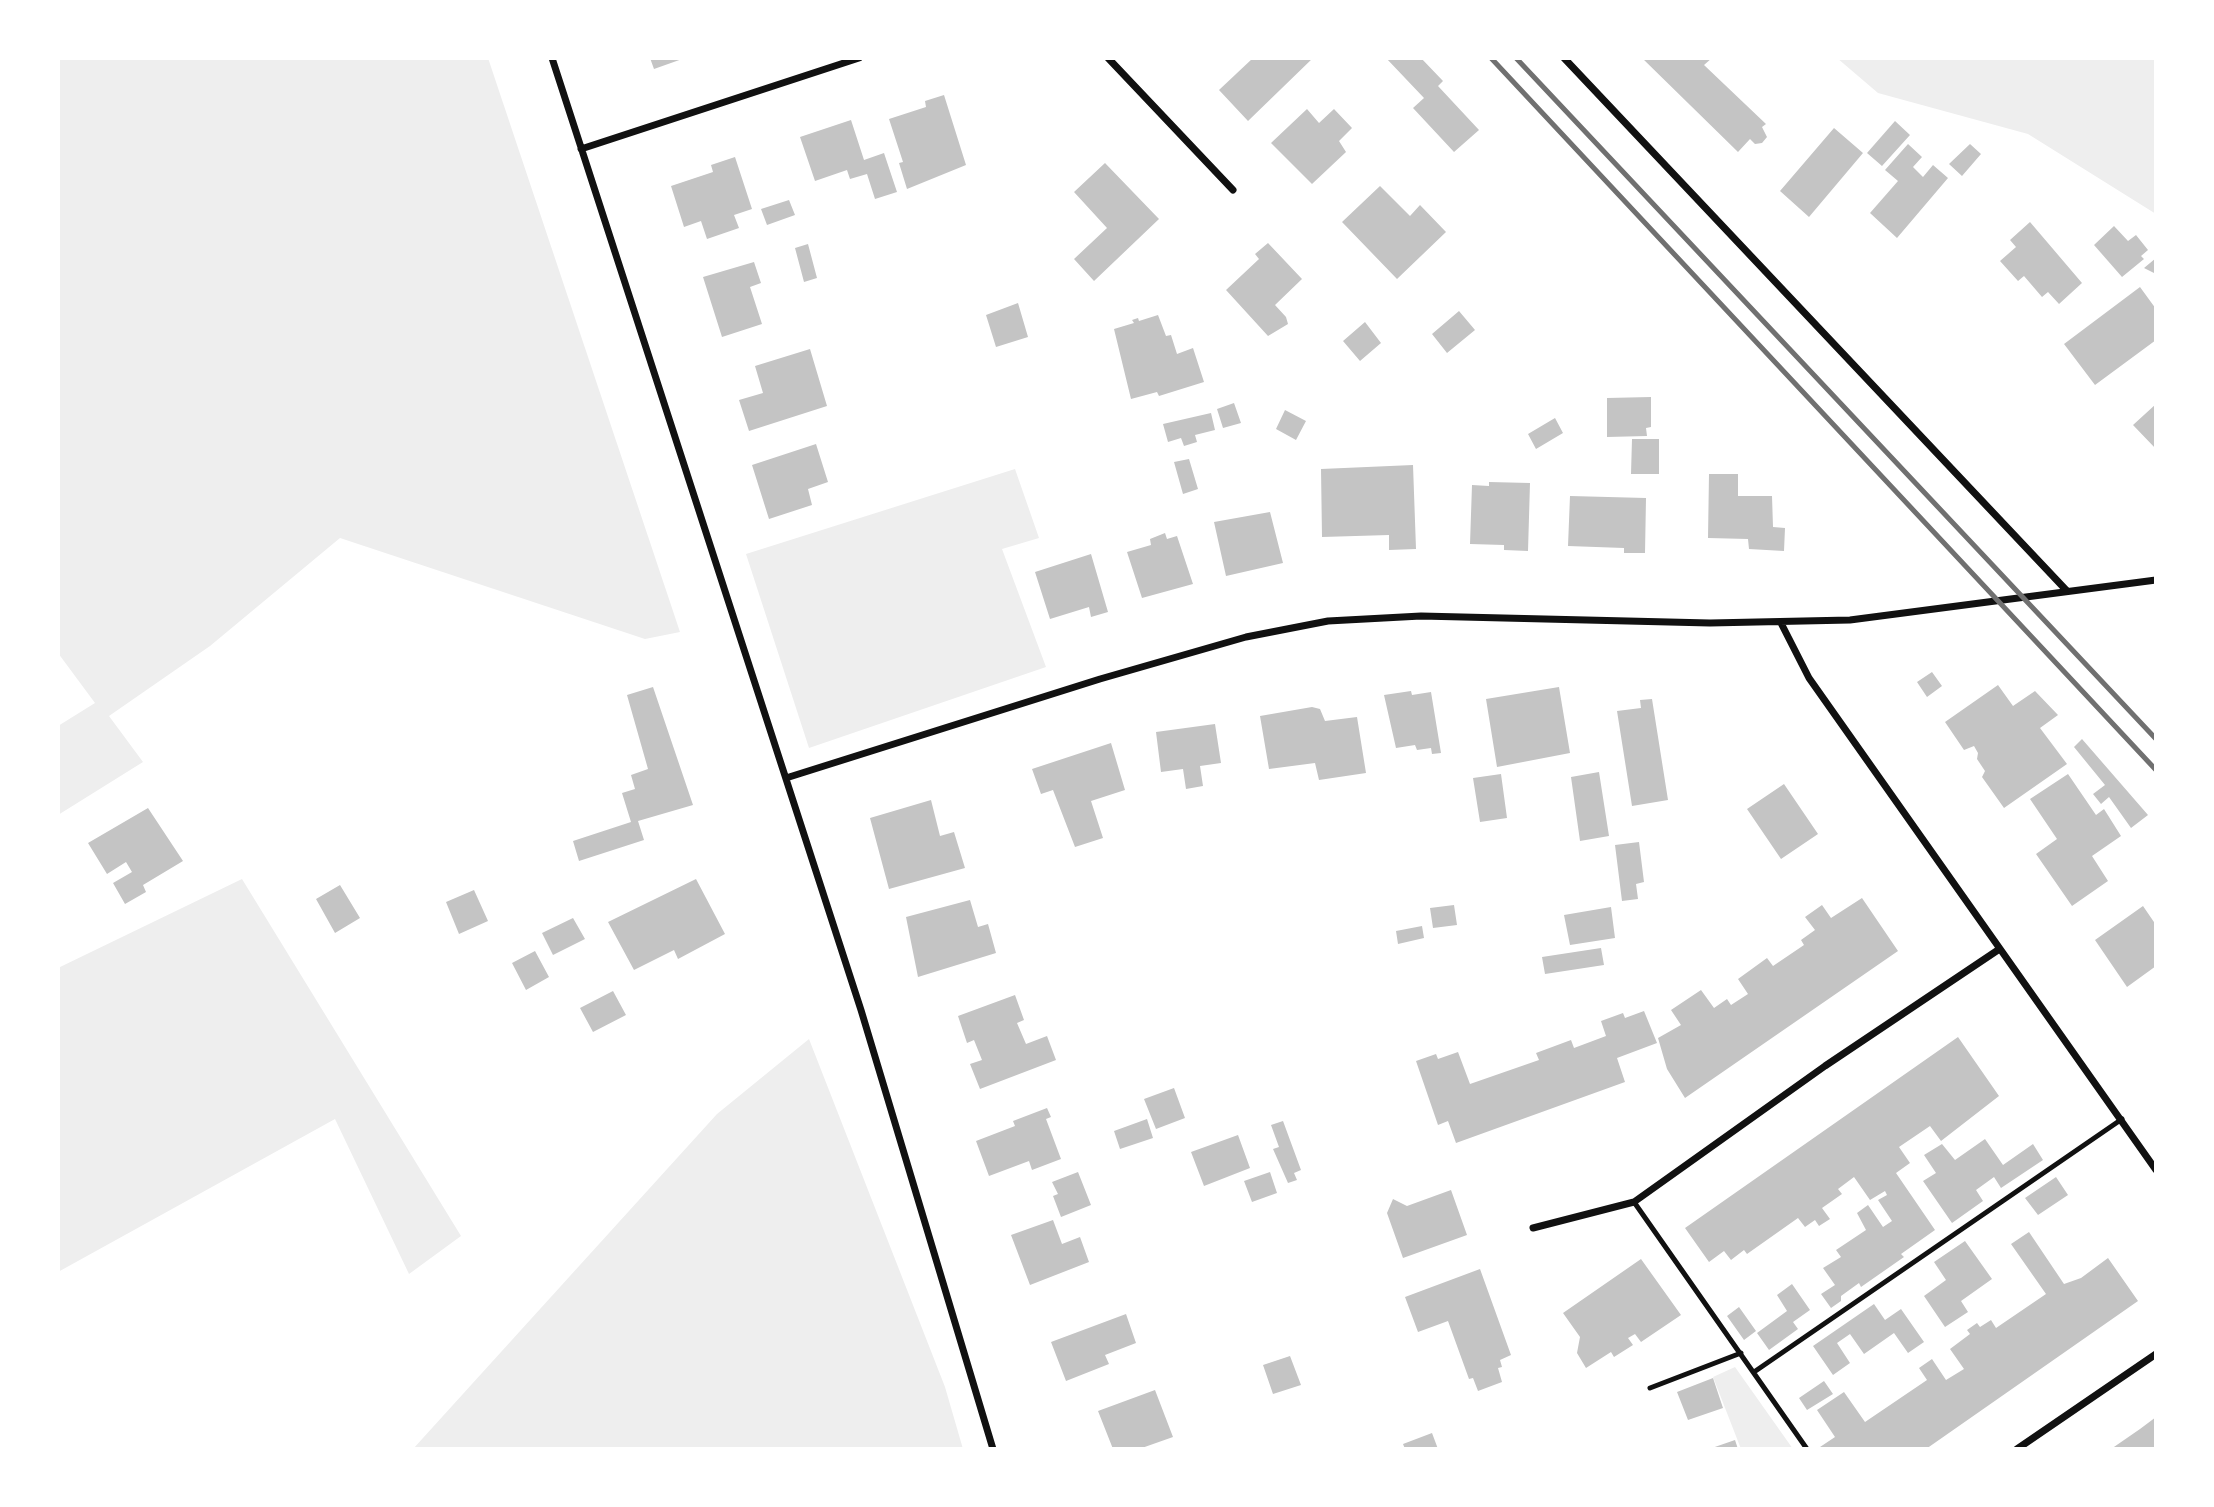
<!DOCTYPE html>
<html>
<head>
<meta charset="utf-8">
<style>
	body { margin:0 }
	#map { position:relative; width:2214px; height:1507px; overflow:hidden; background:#fff; font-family:"Golos Text",sans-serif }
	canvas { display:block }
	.frame { position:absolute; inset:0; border:60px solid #fff; pointer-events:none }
</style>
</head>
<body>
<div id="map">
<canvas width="2214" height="1507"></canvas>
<div class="frame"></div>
</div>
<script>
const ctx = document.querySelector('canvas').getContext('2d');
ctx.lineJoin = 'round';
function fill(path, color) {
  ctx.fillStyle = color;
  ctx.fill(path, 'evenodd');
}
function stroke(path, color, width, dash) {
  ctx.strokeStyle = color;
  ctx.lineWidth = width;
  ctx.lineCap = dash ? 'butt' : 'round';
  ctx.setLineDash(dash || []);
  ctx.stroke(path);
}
fill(new Path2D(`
	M58 58H488L680 632 645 639 340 538 210 646 109 716 143 762 58 815V726L95 703 58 653Z
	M1837 58H2156V214L2028 134 1878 93Z
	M1015 469 1039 538 1002 549 1046 667 809 748 746 554Z
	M242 879 461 1236 409 1274 335 1119 58 1272V968Z
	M809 1039 945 1387 963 1449H413L717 1114Z
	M1735 1367 1793 1449H1741L1713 1377Z`), '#eee');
fill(new Path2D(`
	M650 58H685L654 69Z
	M1253 58H1313L1248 121 1219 90Z
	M1386 58H1421L1443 81 1438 86 1479 130 1454 152 1413 108 1424 98Z
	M1642 58H1712L1704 65 1766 124 1762 127 1767 137 1762 143 1755 144 1750 139 1738 152Z
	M944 95 966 165 907 189 899 163 903 162 889 119 926 107 925 101Z
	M1307 109 1319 123 1334 109 1352 128 1339 141 1346 152 1312 184 1271 143Z
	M851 120 864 160 884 153 897 192 875 199 867 174 850 179 847 170 815 181 800 137Z
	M1895 121 1910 135 1882 166 1867 153Z
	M1834 128 1863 153 1809 217 1780 191Z
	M1908 144 1922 157 1913 167 1923 177 1933 165 1948 178 1897 238 1870 213 1898 181 1885 170Z
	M1970 144 1981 154 1962 176 1949 164Z
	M735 157 752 209 734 215 739 228 707 239 701 221 684 227 671 186 713 172 711 165Z
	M1105 163 1159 219 1094 281 1074 259 1107 228 1074 192Z
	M1380 186 1410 216 1420 205 1446 232 1397 279 1342 222Z
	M789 200 795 215 767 225 761 209Z
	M2030 222 2082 283 2059 304 2048 292 2042 297 2024 276 2018 281 2000 261 2016 247 2010 240Z
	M2114 226 2128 241 2136 235 2148 250 2141 256 2144 259 2122 277 2094 245Z
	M1268 243 1302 279 1275 305 1286 317 1288 324 1268 336 1226 290 1259 259 1255 254Z
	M808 244 817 278 804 282 795 248Z
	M2156 258V274L2144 268Z
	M754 262 761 283 750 287 762 324 722 337 703 277Z
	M2140 287 2156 309V340L2095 385 2064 344Z
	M1018 303 1028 337 996 347 986 315Z
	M1459 311 1475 330 1447 353 1432 334Z
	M1158 315 1166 336 1171 335 1177 354 1193 348 1204 382 1159 396 1157 392 1131 399 1114 329 1134 323 1132 320 1138 318 1139 321Z
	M1365 322 1381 343 1360 361 1343 341Z
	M810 349 827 406 749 431 739 400 763 393 755 366Z
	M1651 397V427L1646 428 1647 436 1607 437V398Z
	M1234 403 1241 423 1223 428 1217 409Z
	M2156 404V449L2133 425Z
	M1285 410 1306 421 1296 440 1276 429Z
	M1211 413 1215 430 1195 435 1197 442 1184 446 1181 438 1168 442 1163 424Z
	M1555 418 1563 433 1536 449 1528 434Z
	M1632 439H1659V474H1631Z
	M816 444 828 482 808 489 812 505 769 519 752 465Z
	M1189 459 1198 489 1183 494 1174 462Z
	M1413 465 1416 549 1389 550V535L1322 537 1321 469Z
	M1709 474H1738V496H1772L1773 527 1785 528 1784 551 1749 549 1748 539 1708 538Z
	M1489 482 1530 483 1528 551 1504 550V545L1470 544 1472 485 1489 486Z
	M1570 496 1646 498 1645 553H1624V548L1568 546Z
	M1270 512 1283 563 1226 576 1214 522Z
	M1165 533 1167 539 1177 536 1193 584 1142 598 1127 552 1151 545 1150 539Z
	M1091 554 1108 612 1091 617 1089 607 1050 619 1035 572Z
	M1932 672 1942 686 1927 697 1917 682Z
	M1998 685 2013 706 2035 691 2058 715 2040 728 2067 764 2004 808 1982 777 1985 771 1977 759 1978 753 1974 746 1964 750 1945 722Z
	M653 687 693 805 638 821 644 840 579 861 573 841 631 822 622 793 635 789 631 775 648 769 627 695Z
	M1559 687 1570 753 1497 767 1486 699Z
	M1411 691 1412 695 1431 692 1441 753 1432 754 1431 748 1417 750 1415 745 1396 748 1384 695Z
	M1652 699 1668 800 1632 806 1617 711 1641 708 1640 700Z
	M1312 707 1320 709 1325 721 1357 717 1366 773 1319 780 1315 763 1269 769 1260 716Z
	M1215 724 1221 763 1200 766 1203 786 1186 789 1183 769 1161 772 1156 732Z
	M2082 739 2148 815 2131 828 2109 797 2101 804 2093 794 2105 785 2074 747Z
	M1111 743 1125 790 1091 801 1103 838 1075 847 1053 790 1041 794 1032 769Z
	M1599 772 1609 836 1580 841 1571 777Z
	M1501 774 1507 818 1480 822 1473 778Z
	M2068 774 2096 815 2104 809 2121 836 2092 856 2108 881 2072 906 2036 854 2057 839 2030 799Z
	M1784 784 1818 834 1781 859 1747 809Z
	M931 800 940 836 954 832 965 868 889 889 870 818Z
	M148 808 183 861 143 885 146 892 125 904 113 883 132 872 126 862 107 874 88 843Z
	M1639 842 1644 882 1636 884 1638 899 1622 901 1615 845Z
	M696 879 725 934 678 959 674 950 634 970 608 922Z
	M340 885 360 918 335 933 316 899Z
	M474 890 488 921 459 934 446 902Z
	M1862 898 1898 951 1685 1098 1667 1069 1658 1038 1681 1025 1671 1010 1701 990 1714 1008 1727 999 1731 1005 1748 994 1738 979 1767 958 1773 966 1804 945 1801 940 1815 930 1805 917 1822 905 1831 918Z
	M970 900 978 927 988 924 996 953 918 977 906 917Z
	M1454 905 1457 925 1433 928 1430 908Z
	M2143 906 2156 925V966L2127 987 2095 940Z
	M1611 907 1615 938 1570 945 1564 915Z
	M573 918 585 939 553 955 542 933Z
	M1422 926 1424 938 1398 944 1396 931Z
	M1601 948 1604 965 1545 974 1542 957Z
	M535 951 549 977 526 990 512 963Z
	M613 991 626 1015 593 1032 580 1008Z
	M1015 995 1024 1020 1017 1023 1026 1044 1047 1036 1056 1060 980 1089 970 1064 982 1060 974 1040 967 1043 958 1016Z
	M1644 1011 1657 1043 1617 1058 1625 1082 1456 1143 1448 1121 1438 1125 1416 1061 1436 1054 1438 1059 1458 1052 1470 1084 1539 1060 1536 1053 1571 1040 1574 1048 1606 1036 1601 1021 1623 1013 1625 1018Z
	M1958 1037 1999 1096 1941 1141 1930 1126 1899 1147 1910 1163 1896 1173 1935 1230 1901 1254 1904 1257 1861 1287 1859 1283 1841 1296V1301L1831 1308 1821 1294 1835 1285 1823 1268 1841 1257 1836 1250 1866 1230 1857 1213 1868 1205 1883 1227 1892 1221 1878 1200 1887 1195 1885 1191 1870 1200 1854 1177 1838 1189 1842 1194 1822 1208 1830 1219 1819 1226 1815 1220 1805 1227 1798 1218 1747 1254 1744 1250 1731 1260 1724 1251 1709 1262 1685 1228Z
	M1174 1088 1185 1118 1156 1129 1144 1099Z
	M1047 1108 1051 1117 1046 1119 1061 1159 1032 1170 1029 1161 989 1176 976 1141 1015 1126 1013 1121Z
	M1147 1119 1153 1138 1120 1149 1114 1131Z
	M1283 1121 1301 1170 1294 1173 1297 1180 1288 1183 1273 1149 1279 1147 1271 1125Z
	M1238 1135 1250 1168 1204 1186 1191 1152Z
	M1985 1139 2003 1165 2033 1144 2043 1160 2001 1188 1994 1177 1976 1190 1983 1201 1952 1223 1923 1181 1936 1173 1924 1155 1942 1144 1955 1160Z
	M1078 1172 1091 1205 1061 1217 1053 1196 1058 1194 1052 1182Z
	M1270 1172 1277 1193 1252 1202 1244 1181Z
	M2056 1177 2068 1195 2038 1215 2025 1198Z
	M1451 1190 1467 1235 1403 1258 1387 1213 1393 1199 1407 1206Z
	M1053 1220 1062 1244 1080 1237 1089 1262 1030 1285 1011 1235Z
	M2029 1232 2064 1284 2081 1278 2108 1258 2138 1301 1926 1449H1817L1835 1437 1817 1410 1844 1392 1865 1422 1927 1380 1919 1368 1932 1359 1946 1380 1964 1369 1950 1349 1970 1334 1967 1330 1977 1323 1980 1327 1991 1320 1996 1328 2046 1294 2011 1244Z
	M1965 1241 1992 1279 1961 1301 1968 1312 1945 1327 1924 1296 1946 1280 1934 1262Z
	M1641 1259 1681 1315 1641 1342 1635 1334 1628 1338 1633 1345 1614 1357 1611 1352 1586 1368 1577 1353 1580 1337 1563 1313Z
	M1480 1269 1511 1355 1500 1360 1502 1367 1498 1368 1502 1382 1478 1391 1473 1378 1469 1379 1448 1321 1418 1332 1405 1297Z
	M1792 1284 1810 1310 1793 1322 1798 1329 1769 1350 1757 1333 1787 1311 1777 1295Z
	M1874 1304 1885 1320 1901 1309 1924 1342 1908 1353 1894 1333 1864 1354 1850 1334 1837 1343 1850 1363 1833 1375 1813 1346Z
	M1739 1307 1756 1331 1744 1340 1727 1316Z
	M1126 1314 1136 1343 1105 1355 1109 1364 1066 1381 1051 1342Z
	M1290 1356 1301 1385 1273 1394 1263 1365Z
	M1713 1378 1723 1408 1688 1420 1677 1392Z
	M1824 1381 1833 1394 1807 1410 1799 1398Z
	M1155 1390 1173 1437 1139 1449H1113L1098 1411Z
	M2156 1417V1449H2111L2140 1429Z
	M1432 1433 1438 1449H1405L1403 1444Z
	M1735 1440 1738 1449H1709Z`), '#c4c4c4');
stroke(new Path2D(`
	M1634 1202 1807 1449
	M1754 1372 2122 1119
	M1650 1388 1741 1353`), '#111', 5);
stroke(new Path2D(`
	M552 58 861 1010 993 1449
	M1108 58 1233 190
	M1564 58 2067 591
	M581 149 859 58
	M1781 623 1809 678 2156 1170
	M786 778 1100 679 1246 637 1328 621 1421 616 1710 623 1850 620 2156 580
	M1533 1228 1634 1202 1825 1066 1998 950
	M2017 1449 2156 1354`), '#111', 7);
stroke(new Path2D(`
	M1491 58 2156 770
	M1516 58 2156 739`), '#707070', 5);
</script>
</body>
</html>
